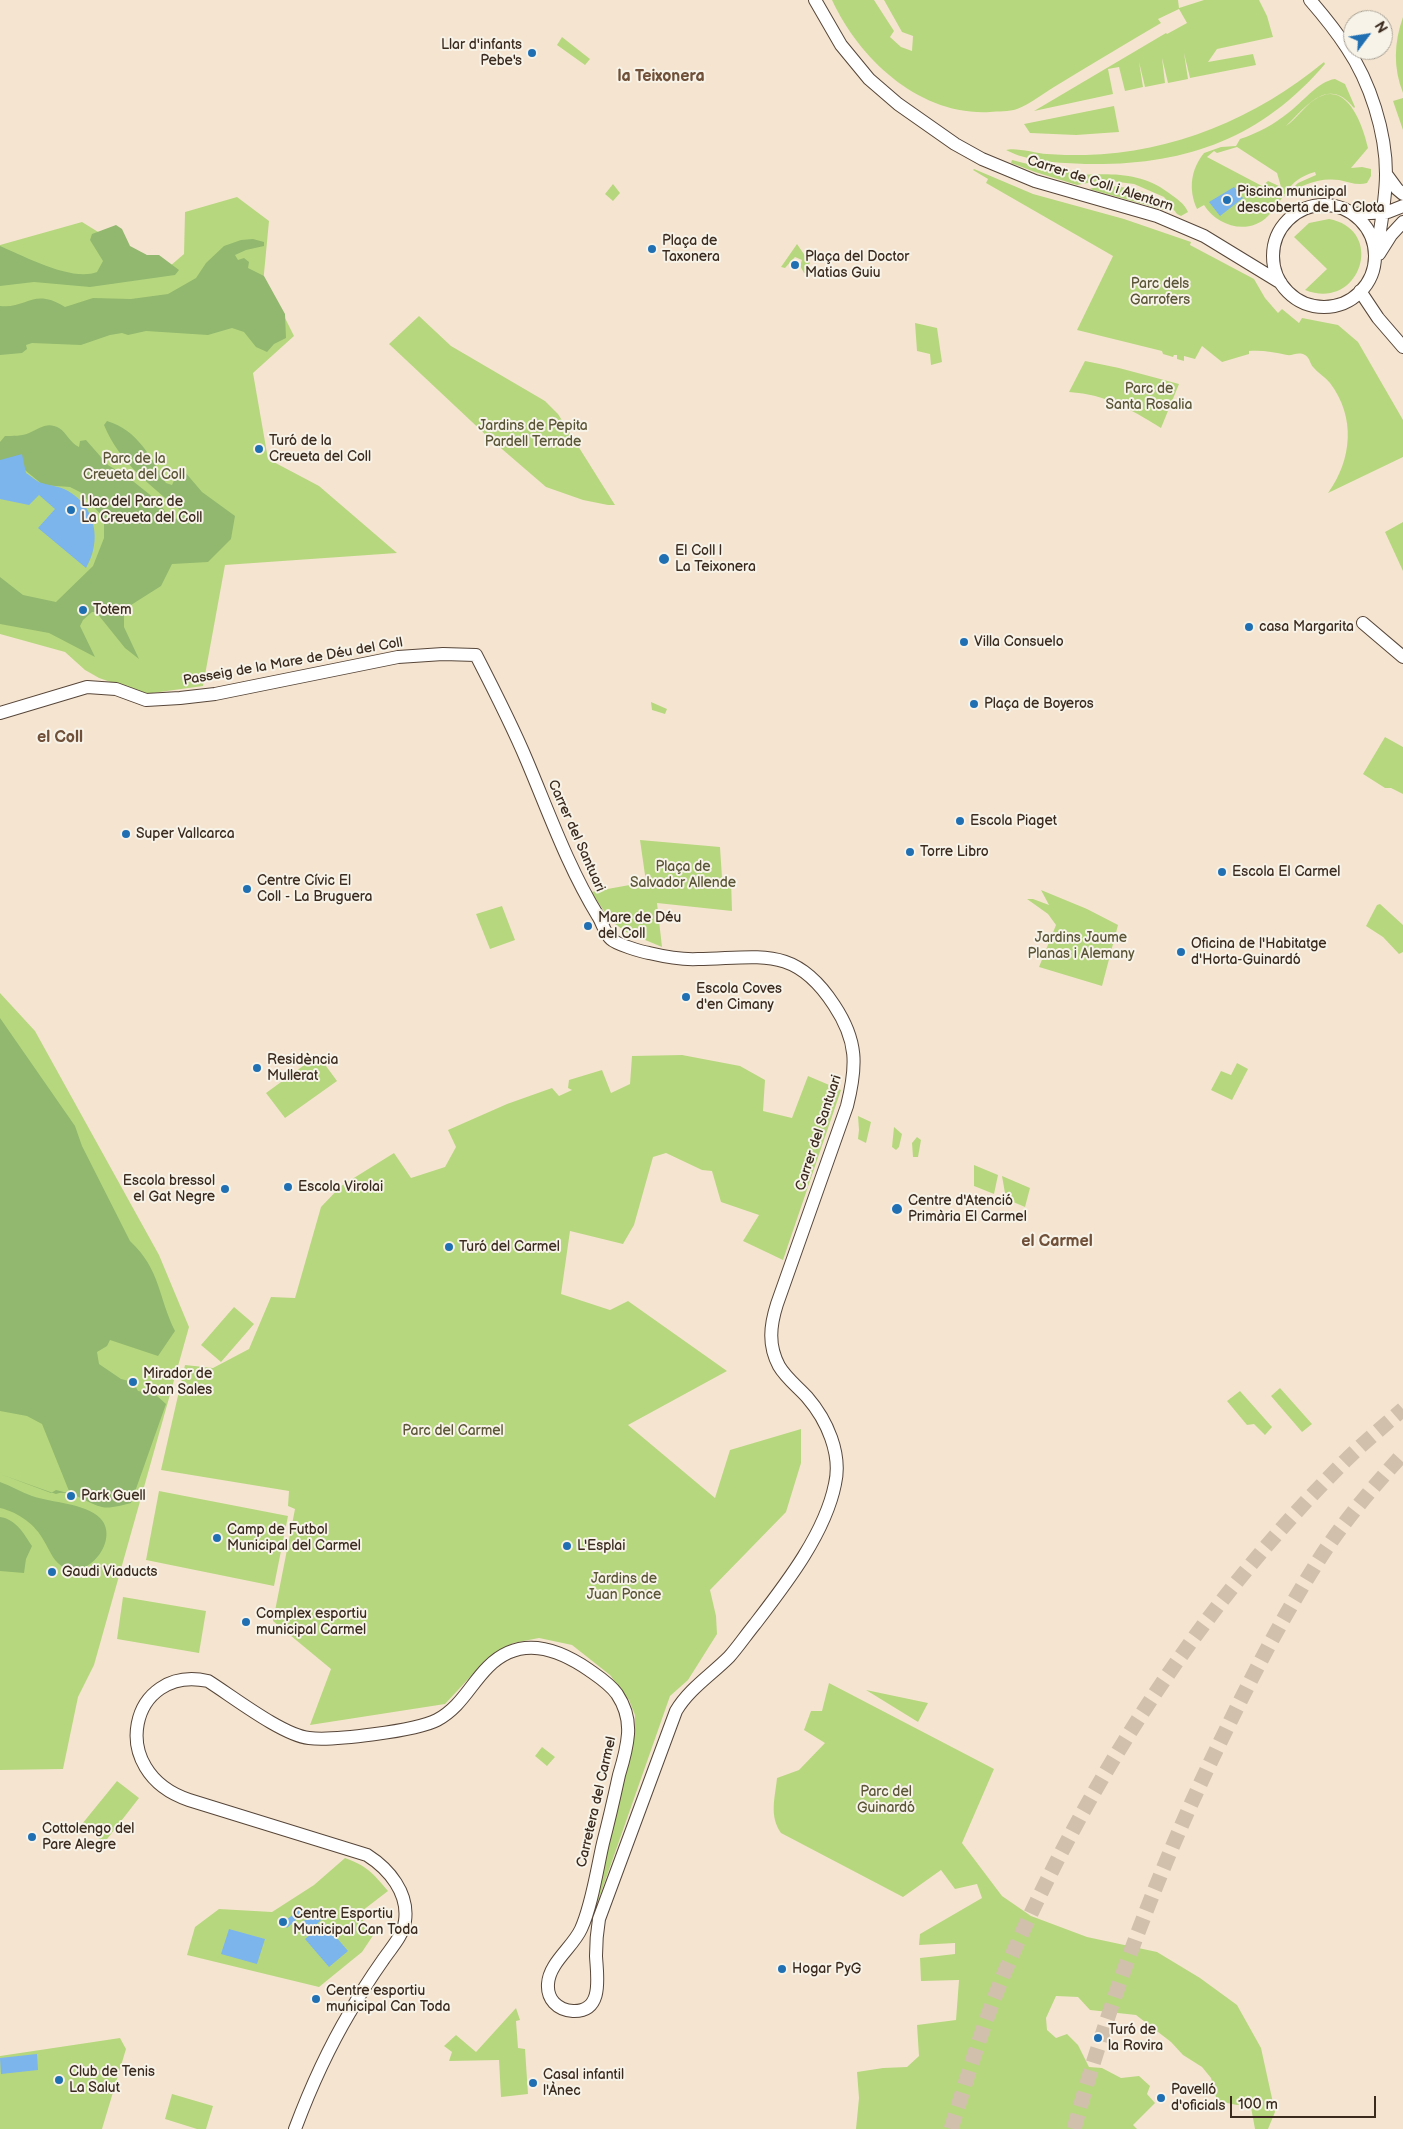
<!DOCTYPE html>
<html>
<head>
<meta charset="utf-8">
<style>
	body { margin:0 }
	#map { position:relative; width:1403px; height:2129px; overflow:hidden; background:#f5e5d0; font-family:"Balsamiq Sans",sans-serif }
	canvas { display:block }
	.north { position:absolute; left:1343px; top:10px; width:50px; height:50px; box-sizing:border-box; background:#f7f3e8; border:1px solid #aca397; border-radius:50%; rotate:59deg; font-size:14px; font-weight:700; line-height:20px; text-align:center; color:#3b2a1e }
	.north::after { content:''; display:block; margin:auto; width:18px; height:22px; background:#1f6fb2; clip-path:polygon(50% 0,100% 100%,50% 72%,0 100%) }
	.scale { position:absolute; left:1230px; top:2096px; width:146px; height:22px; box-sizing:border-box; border:2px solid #3b2a1e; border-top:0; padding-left:6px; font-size:15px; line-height:18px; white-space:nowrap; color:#3b2a1e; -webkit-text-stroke:4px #f7f3e8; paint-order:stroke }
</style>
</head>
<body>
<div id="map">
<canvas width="1403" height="2129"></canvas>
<div class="north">N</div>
<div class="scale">100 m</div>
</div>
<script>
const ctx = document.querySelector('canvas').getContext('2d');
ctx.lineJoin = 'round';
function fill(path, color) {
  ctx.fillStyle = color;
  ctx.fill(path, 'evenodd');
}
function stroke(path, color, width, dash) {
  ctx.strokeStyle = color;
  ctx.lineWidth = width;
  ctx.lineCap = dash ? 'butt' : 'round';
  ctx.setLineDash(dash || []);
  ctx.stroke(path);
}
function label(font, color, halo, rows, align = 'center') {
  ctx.font = font + ' "Balsamiq Sans",sans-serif';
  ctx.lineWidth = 4;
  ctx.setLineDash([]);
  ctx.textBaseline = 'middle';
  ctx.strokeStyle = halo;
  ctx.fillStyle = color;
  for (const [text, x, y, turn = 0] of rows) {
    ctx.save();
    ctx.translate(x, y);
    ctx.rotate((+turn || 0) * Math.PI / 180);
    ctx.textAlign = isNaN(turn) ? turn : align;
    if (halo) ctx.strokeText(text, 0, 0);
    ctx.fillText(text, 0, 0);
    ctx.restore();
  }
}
fill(new Path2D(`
	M832 0H874L894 31 890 37 901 47 912 51 913 36 902 32 884 0H1178L1179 8 1204 0H1259L1267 16 1273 37 1217 49 1208 62 1253 54 1256 65 1190 78 1184 53 1188 79 1168 83 1162 58 1165 83 1145 87 1139 62 1143 87 1125 91 1119 67 1108 69 1113 94 1034 111 1166 33 1167 34 1187 23 1179 9 1158 19 1161 23C1127 43 1093 63 1059 84 1046 91 1031 104 1017 109 1009 112 998 111 990 112 920 116 860 60 832 0Z
	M1403 17V93C1393 68 1394 42 1403 17Z
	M562 37 590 59 585 65 557 45Z
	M1324 62 1325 64C1260 140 1183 166 1085 164 1060 163 1028 162 1006 150 1015 147 1035 153 1047 154 1059 155 1072 155 1085 155 1173 153 1256 118 1324 62Z
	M1335 79 1345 84 1355 107 1354 108C1328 75 1306 107 1286 126 1296 119 1304 107 1314 100 1347 77 1363 126 1368 148L1351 168 1362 167 1371 169V176L1367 183C1358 186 1348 182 1339 180 1318 177 1298 186 1282 198L1298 183 1316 175 1315 172C1286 180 1286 198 1268 216 1248 236 1217 226 1204 205L1197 209C1188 189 1191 169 1204 153L1221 147 1236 146 1240 139C1258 133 1273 125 1288 113 1302 103 1318 81 1335 79ZM1237 147 1277 173 1281 187 1268 181 1262 186 1207 157 1214 151 1217 153Z
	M1403 98V130L1393 101Z
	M1114 106 1119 132 1076 135 1030 133 1024 124Z
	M1012 160 1055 171 1070 172 1075 175C1110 174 1139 171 1169 193 1177 199 1184 203 1188 212L1181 216 1177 214 1164 197 1134 184 1103 180 1077 185 1035 172 1011 163Z
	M974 169 1033 194 1124 219 1191 242 1190 245 1254 279 1265 298 1278 313 1282 309 1299 323 1302 318 1338 325 1358 342 1403 420V457L1328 493C1352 460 1356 417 1330 383 1325 377 1318 373 1313 367 1310 364 1310 358 1305 355 1298 351 1293 356 1287 355 1273 352 1262 350 1249 351V354L1222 362 1202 346 1195 359 1184 356V361L1177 359V355H1174L1173 357 1163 354 1162 351 1077 330 1113 256 986 183 988 179 973 170Z
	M613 184 620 193 613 201 605 194Z
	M1100 186C1120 185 1158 190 1168 211L1089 189Z
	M237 197 269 221 263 284 277 302 294 336 253 373 268 459 319 486 397 553 225 565 203 686 145 694 99 678 85 670 65 652 0 634V245L82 222 163 272 184 254 185 212Z
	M1329 219C1387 230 1360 312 1305 290L1327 269 1294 237 1309 223Z
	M797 244 810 263 805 269 810 274 816 268 824 273 821 277 804 273 800 266 802 260 795 257 785 268 781 267Z
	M419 316 451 346 545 401 558 414 615 505H608L583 500 546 487 488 437 389 344Z
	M915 323 937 328 942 362 931 365 930 354 917 351Z
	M1085 361 1119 368 1179 384 1161 428C1128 408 1108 395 1069 392Z
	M1403 522V571L1385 532Z
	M651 702 667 709 665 714 652 710Z
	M1385 737 1403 747V794L1391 788H1385L1363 774Z
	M640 840 720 847 722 878 731 880 732 911 657 903 662 947 626 932 611 921 591 892 646 882Z
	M1041 890 1087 909 1118 925 1102 986 1039 967 1056 925 1048 914 1027 899H1033L1049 905Z
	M1380 904 1403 925V952L1399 954 1383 937 1366 926 1377 905Z
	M502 906 515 940 490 949 476 914Z
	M0 993 35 1031 159 1255 189 1327 94 1665 78 1697 63 1769 0 1770Z
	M318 1055 337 1081 285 1118 266 1093Z
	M682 1055 740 1066 765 1080 763 1111 792 1118 808 1076 841 1090 783 1260 743 1241 759 1215 721 1202 712 1171 702 1170 666 1153 653 1157 634 1225 623 1244 570 1231 561 1294 610 1310 628 1301 727 1371 628 1425 715 1498 730 1450 801 1429V1463L786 1512 710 1590 716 1616 717 1634 688 1680 670 1696 597 1904 594 1903 635 1732V1715L629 1700 610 1675 572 1645 539 1638 513 1643 484 1662 445 1704 310 1725 331 1669 273 1621 295 1509 288 1506 289 1491 161 1470 185 1365 213 1368 249 1349 271 1297 295 1298 321 1207 341 1186 394 1153 411 1178 445 1167 456 1147 448 1130 507 1104 552 1088 559 1096 572 1090 568 1088 569 1080 602 1070 611 1093 630 1084 632 1056Z
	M1237 1063 1248 1069 1232 1100 1211 1090 1221 1071 1231 1075Z
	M858 1116 871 1122 866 1143 858 1139 859 1130Z
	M894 1127 902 1134 899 1147 896 1150 892 1147Z
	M917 1137 921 1140 918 1157H913L912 1143Z
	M974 1165 998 1175 994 1194 974 1186Z
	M1002 1176 1030 1188 1025 1207 1006 1199Z
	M234 1307 254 1324 221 1362 201 1345Z
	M1280 1388 1312 1424 1302 1432 1271 1396Z
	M1240 1391 1272 1427 1265 1435 1254 1424 1247 1425 1227 1401Z
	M159 1491 288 1516 274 1586 146 1560Z
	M123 1597 206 1611 199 1653 117 1639Z
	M829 1683 994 1769 962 1843 1002 1896 1031 1916 1087 1937 1157 1952 1200 1978 1237 2005 1261 2048 1275 2112 1268 2129H1255L1250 2102 1237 2105 1217 2101 1211 2078 1202 2067 1183 2055 1171 2042 1136 2015 1090 2010 1078 1997 1056 1996 1046 2018 1047 2030 1056 2038 1067 2034 1078 2045 1089 2067 1102 2068 1121 2078 1139 2076 1150 2086 1147 2094 1155 2103 1133 2125 1137 2129H856L859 2098 857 2072 883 2068 907 2067 919 2056 917 2025 956 2020 959 1980 921 1981 920 1958 955 1954V1943L919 1945 920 1934 982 1898 977 1884 955 1889 941 1870 903 1897 781 1833C769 1816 775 1798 777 1778L799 1770 825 1743 804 1730 811 1711H822Z
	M866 1690 928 1703 918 1722Z
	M542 1747 555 1757 547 1766 535 1756Z
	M117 1781 139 1798 104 1843 82 1824Z
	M345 1858C367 1866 373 1873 388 1891L358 1914 374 1934 362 1952 319 1987 187 1955 195 1927 219 1909 272 1912 314 1885Z
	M516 2008 520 2020 516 2021 518 2048 525 2049 528 2094 501 2097 499 2060 449 2061 452 2052 444 2046 456 2035 476 2052Z
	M120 2038 126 2049 102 2129H0V2056Z
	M172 2094 213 2106 206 2129H197L165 2119Z`), '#b7d77f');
fill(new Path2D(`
	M116 225 122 229 130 246 147 255H159L179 270 175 275 90 287 34 282 0 286V246C24 256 72 282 97 272L103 261 90 240 92 234Z
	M253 239 264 242V246L246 250 235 255 238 260 244 258 249 262 248 268 264 276 285 314 286 338 274 344 267 352 256 347 244 332 232 328 208 335 146 331 128 335 122 333 110 335 81 345 32 343 26 345 27 349 22 353 0 355V306C27 309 33 287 65 307L93 298 131 299 168 294 196 278 206 263 224 246 241 240Z
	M107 421C138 430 151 458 166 483L172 485 179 470 185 472 202 492 235 516 231 539 208 562 172 564 161 586 131 605 124 615V627L139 659 125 648 96 612H92L83 620 80 626 95 657 49 633 0 624V577L23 595 56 602 93 566 104 538V518L80 492 70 487 43 485 20 466 0 463V442L5 436C12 436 23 436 29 433 39 429 47 421 59 428 67 433 70 443 79 447L80 441 86 440 108 465 129 478 159 502 169 518 176 519 180 516V510C151 486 119 462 104 425Z
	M0 1018 75 1126 82 1146 130 1241C161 1270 158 1297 175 1331L158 1356 110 1340 107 1346 97 1352 99 1364 121 1379 133 1382 138 1391 155 1394 166 1404 131 1503C122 1505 110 1509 102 1507 88 1504 70 1488 56 1494L0 1474 51 1493 56 1490 68 1493 69 1491 42 1424 27 1416 0 1411Z
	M0 1482C11 1486 21 1492 32 1496 52 1503 85 1503 100 1518 120 1538 90 1579 65 1568 54 1563 50 1551 44 1541 36 1525 18 1512 0 1508Z
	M0 1517C16 1519 24 1534 32 1546L26 1559 24 1573 0 1571Z`), '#91b86e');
fill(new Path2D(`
	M1234 187 1243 198 1220 216 1209 202Z
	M22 454 26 473C31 476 37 482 42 483 51 486 59 486 68 491 96 507 102 541 86 568L38 528 55 509 39 495 29 505 0 499V460Z
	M299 1909 303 1913 287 1928 283 1923Z
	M314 1912 321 1920 304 1936 296 1928Z
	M324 1923 348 1951 329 1967 305 1939Z
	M229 1929 265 1939 257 1964 221 1954Z
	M37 2054 38 2070 1 2074 0 2058Z`), '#7cb4ec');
stroke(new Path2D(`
	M951 2129C968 2075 984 2021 1006 1969 1087 1781 1200 1606 1345 1461 1363 1443 1384 1426 1403 1409
	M1074 2129C1112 1991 1163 1857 1227 1728 1255 1670 1285 1613 1320 1558 1344 1521 1373 1487 1403 1454`), '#d0c0ac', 15, [15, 8]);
const secondary = new Path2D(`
	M815 0 841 45 869 79 898 104 955 144 982 159 1035 181 1157 216 1204 236 1281 283
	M1310 0C1323 15 1336 31 1347 48 1370 82 1386 132 1386 174 1386 198 1381 225 1377 249
	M1386 174 1397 189 1403 194
	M1273 256a51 51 0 1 1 102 0a51 51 0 1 1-102 0Z
	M1353 214 1388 212 1403 206
	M1379 254 1391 235 1403 222
	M1360 291 1378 318 1403 347
	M1363 623 1403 657
	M0 713 87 687 116 689 146 700 180 698 215 694 398 657 443 654 476 655C494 690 512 725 527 761 549 813 568 867 598 916 602 922 605 934 611 939 616 944 642 952 649 953 666 957 681 960 698 959 761 958 795 945 834 1005 858 1041 857 1066 847 1106L777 1304C770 1326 768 1345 779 1366 786 1378 798 1387 807 1397 827 1420 842 1454 835 1484 825 1534 785 1585 755 1624 746 1635 738 1647 729 1657 711 1675 689 1689 676 1711L599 1919C597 1931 596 1943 596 1956 597 1976 604 2012 573 2011 557 2010 547 1999 548 1984 549 1963 573 1947 581 1929 592 1905 597 1869 603 1843 609 1820 614 1798 619 1775 623 1762 627 1748 628 1734 629 1720 625 1706 617 1694 610 1684 599 1677 589 1670 557 1648 520 1635 488 1667 470 1685 461 1707 437 1720 416 1731 332 1741 309 1738 282 1735 232 1696 208 1681 130 1664 105 1772 189 1800L367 1855C389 1869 409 1893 405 1921 403 1936 391 1948 383 1960 371 1977 360 1994 350 2012 328 2049 310 2089 295 2129`);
stroke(secondary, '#574639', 14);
stroke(secondary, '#fff', 12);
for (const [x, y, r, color] of [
	[532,53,5,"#1f6fb2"],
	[1227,200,5,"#1f6fb2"],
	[652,249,5,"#1f6fb2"],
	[795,265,5,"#1f6fb2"],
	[259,449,5,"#1f6fb2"],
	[71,510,5,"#1f6fb2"],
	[664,559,6,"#1f6fb2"],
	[83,610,5,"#1f6fb2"],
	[1249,627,5,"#1f6fb2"],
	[964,642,5,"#1f6fb2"],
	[974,704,5,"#1f6fb2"],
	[960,821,5,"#1f6fb2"],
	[126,834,5,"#1f6fb2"],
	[910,852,5,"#1f6fb2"],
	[1222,872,5,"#1f6fb2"],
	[247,889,5,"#1f6fb2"],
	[588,926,5,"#1f6fb2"],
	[1181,952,5,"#1f6fb2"],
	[686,997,5,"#1f6fb2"],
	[257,1068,5,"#1f6fb2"],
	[288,1187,5,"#1f6fb2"],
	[225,1189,5,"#1f6fb2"],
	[897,1209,6,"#1f6fb2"],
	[449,1247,5,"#1f6fb2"],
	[133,1382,5,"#1f6fb2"],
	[71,1496,5,"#1f6fb2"],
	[217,1538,5,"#1f6fb2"],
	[567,1546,5,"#1f6fb2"],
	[52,1572,5,"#1f6fb2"],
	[246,1622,5,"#1f6fb2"],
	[32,1837,5,"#1f6fb2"],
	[283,1922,5,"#1f6fb2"],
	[782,1969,5,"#1f6fb2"],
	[316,1999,5,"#1f6fb2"],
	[1098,2038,5,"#1f6fb2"],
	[59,2080,5,"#1f6fb2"],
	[533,2083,5,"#1f6fb2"],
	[1161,2098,5,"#1f6fb2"]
]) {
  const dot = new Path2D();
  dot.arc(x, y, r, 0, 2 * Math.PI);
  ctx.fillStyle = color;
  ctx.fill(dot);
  stroke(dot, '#f7f3e8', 2);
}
label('14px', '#3b2a1e', '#f7f3e8', [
	["Llar d'infants",522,45,"right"],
	["Pebe's",522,61,"right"],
	["Piscina municipal",1237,192],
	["descoberta de La Clota",1237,208],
	["Plaça de",662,241],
	["Taxonera",662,257],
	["Plaça del Doctor",805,257],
	["Matias Guiu",805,273],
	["Turó de la",269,441],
	["Creueta del Coll",269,457],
	["Llac del Parc de",81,502],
	["La Creueta del Coll",81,518],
	["El Coll |",675,551],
	["La Teixonera",675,567],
	["Totem",93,610],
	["casa Margarita",1259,627],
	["Villa Consuelo",974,642],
	["Plaça de Boyeros",984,704],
	["Escola Piaget",970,821],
	["Super Vallcarca",136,834],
	["Torre Libro",920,852],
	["Escola El Carmel",1232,872],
	["Centre Cívic El",257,881],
	["Coll - La Bruguera",257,897],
	["Mare de Déu",598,918],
	["del Coll",598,934],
	["Oficina de l'Habitatge",1191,944],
	["d'Horta-Guinardó",1191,960],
	["Escola Coves",696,989],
	["d'en Cimany",696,1005],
	["Residència",267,1060],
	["Mullerat",267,1076],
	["Escola bressol",215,1181,"right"],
	["el Gat Negre",215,1197,"right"],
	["Escola Virolai",298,1187],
	["Centre d'Atenció",908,1201],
	["Primària El Carmel",908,1217],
	["Turó del Carmel",459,1247],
	["Mirador de",143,1374],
	["Joan Sales",143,1390],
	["Park Guell",81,1496],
	["Camp de Futbol",227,1530],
	["Municipal del Carmel",227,1546],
	["L'Esplai",577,1546],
	["Gaudi Viaducts",62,1572],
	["Complex esportiu",256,1614],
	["municipal Carmel",256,1630],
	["Cottolengo del",42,1829],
	["Pare Alegre",42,1845],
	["Centre Esportiu",293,1914],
	["Municipal Can Toda",293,1930],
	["Hogar PyG",792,1969],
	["Centre esportiu",326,1991],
	["municipal Can Toda",326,2007],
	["Turó de",1108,2030],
	["la Rovira",1108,2046],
	["Club de Tenis",69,2072],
	["La Salut",69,2088],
	["Casal infantil",543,2075],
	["l'Ànec",543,2091],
	["Pavelló",1171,2090],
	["d'oficials",1171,2106]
], 'left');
label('14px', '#3b2a1e', '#f7f3e8', [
	["Carrer de Coll i Alentorn",1100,184,18],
	["Passeig de la Mare de Déu del Coll",293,662,-10],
	["Carrer del Santuari",576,836,66],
	["Carrer del Santuari",819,1133,-72],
	["Carretera del Carmel",597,1802,-77]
]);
label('14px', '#5a5536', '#f7f3e8', [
	["Parc dels",1160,284],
	["Garrofers",1160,300],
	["Parc de",1149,389],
	["Santa Rosalia",1149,405],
	["Jardins de Pepita",533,426],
	["Pardell Terrade",533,442],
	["Parc de la",134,459],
	["Creueta del Coll",134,475],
	["Plaça de",683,867],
	["Salvador Allende",683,883],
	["Jardins Jaume",1081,938],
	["Planas i Alemany",1081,954],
	["Parc del Carmel",453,1431],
	["Jardins de",624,1579],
	["Juan Ponce",624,1595],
	["Parc del",886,1792],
	["Guinardó",886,1808]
]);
label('bold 16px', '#705039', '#f7f3e8', [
	["la Teixonera",661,77],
	["el Coll",60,738],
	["el Carmel",1057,1242]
]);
</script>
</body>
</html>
